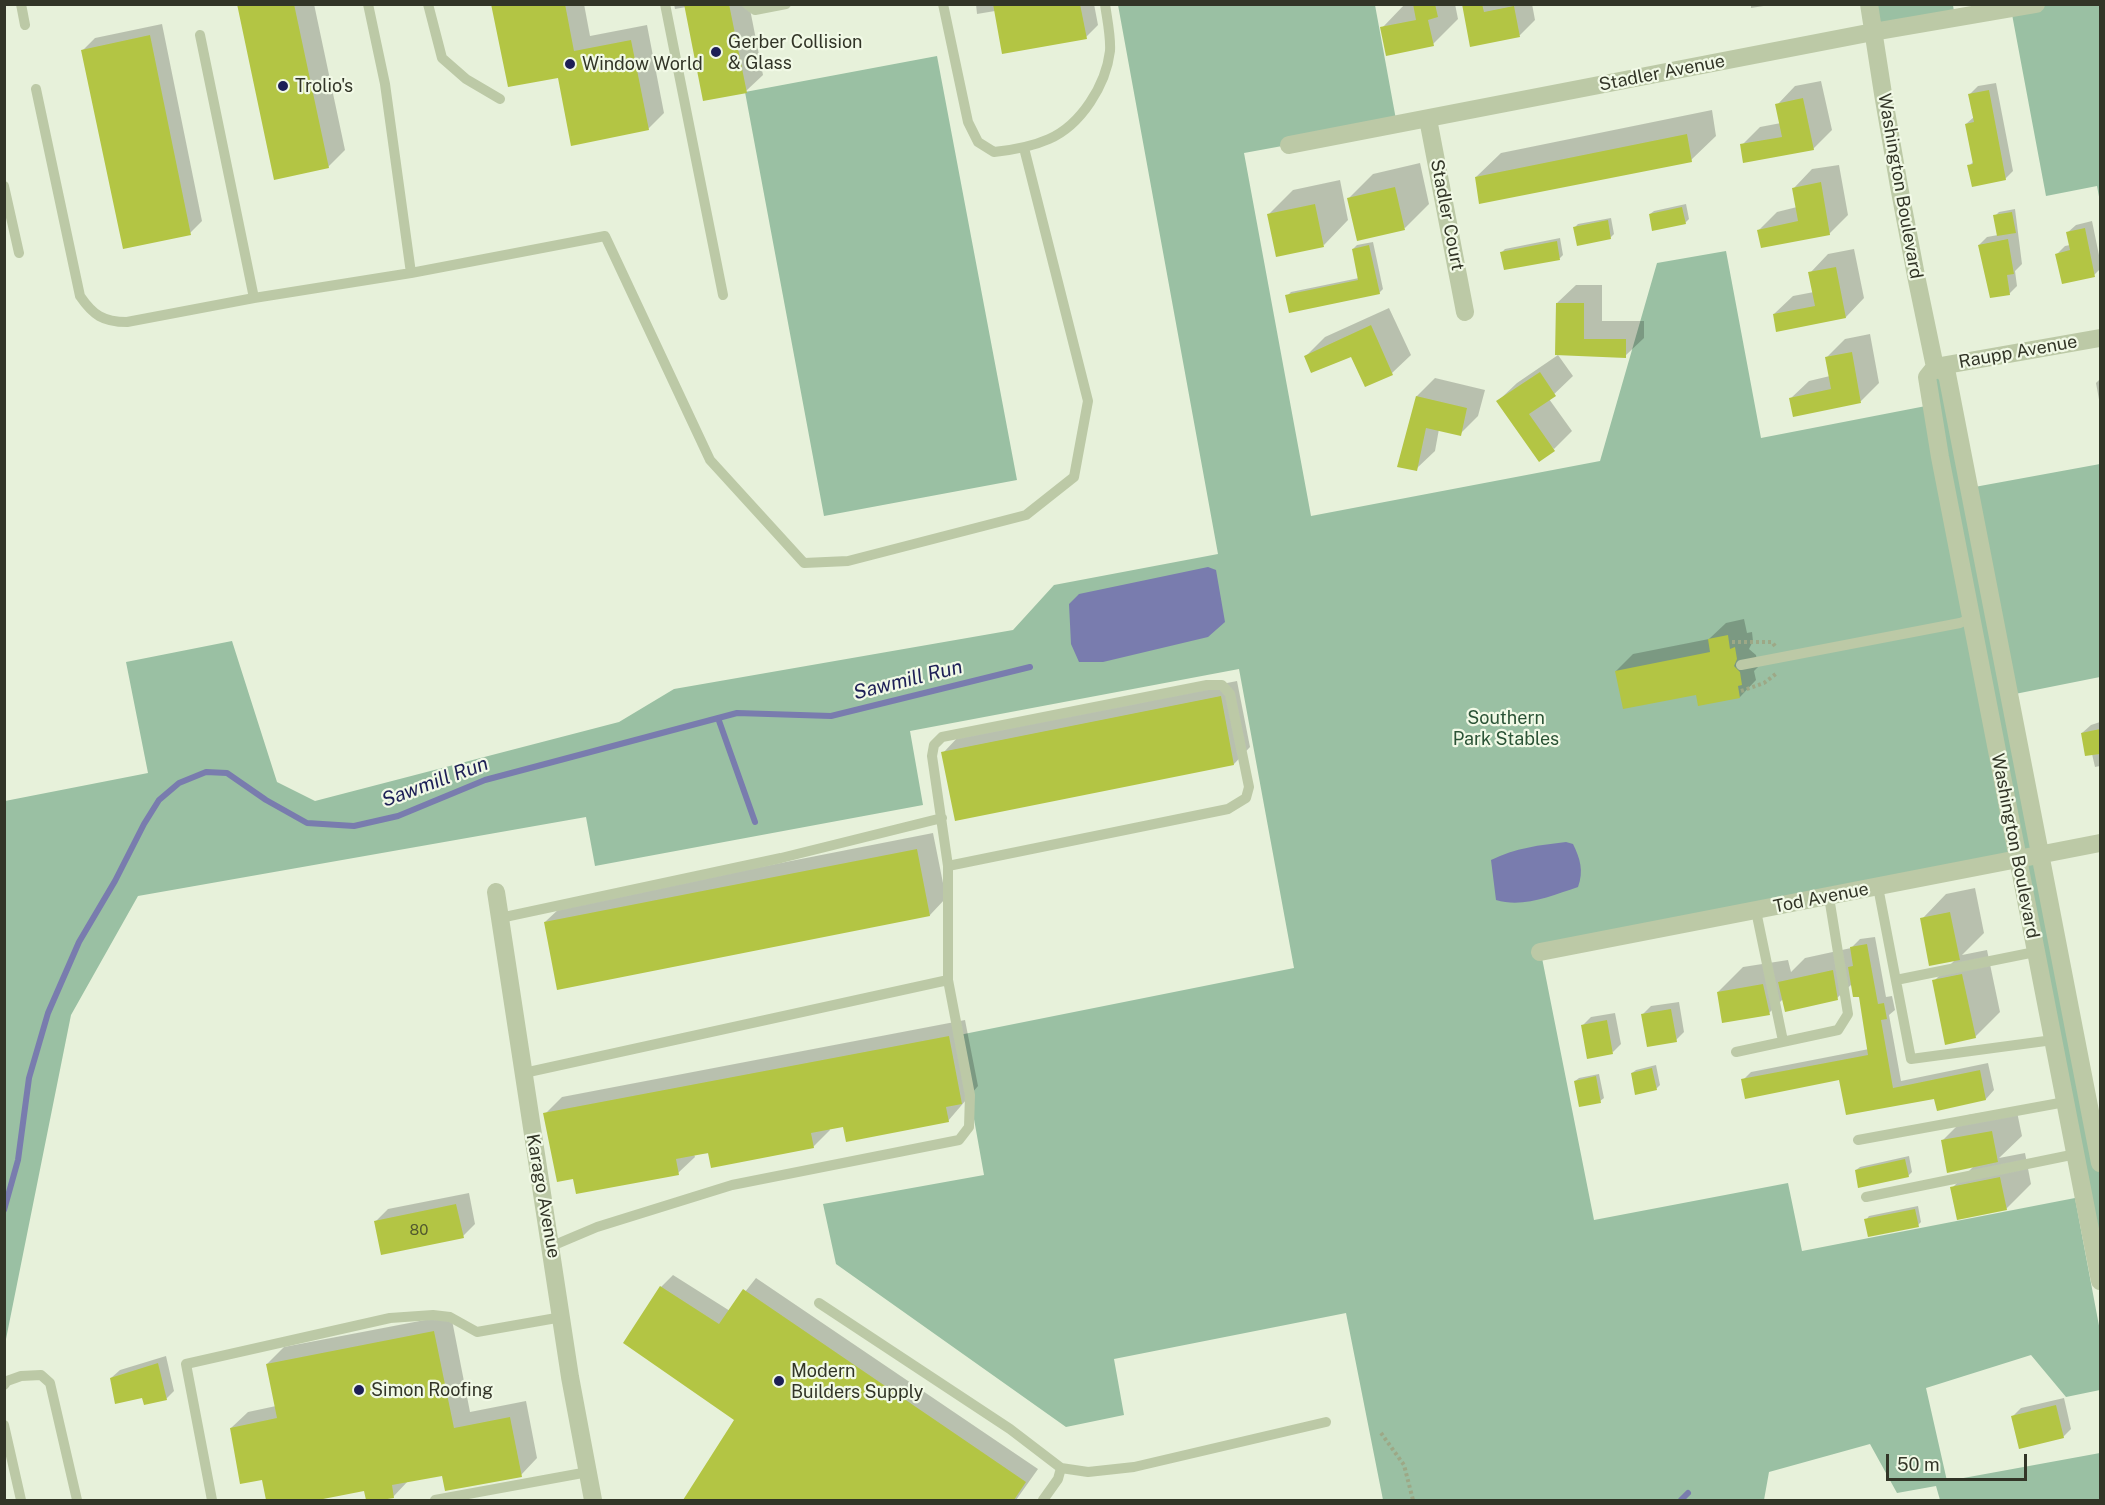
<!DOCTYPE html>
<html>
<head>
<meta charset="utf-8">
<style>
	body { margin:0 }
	#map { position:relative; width:2105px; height:1505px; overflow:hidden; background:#e7f1da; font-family:"Public Sans",sans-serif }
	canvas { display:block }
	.frame { position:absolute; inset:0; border:6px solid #323527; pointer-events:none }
	.scale { position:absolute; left:1886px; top:1454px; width:141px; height:27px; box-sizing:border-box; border:3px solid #323527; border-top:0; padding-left:8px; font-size:18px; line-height:21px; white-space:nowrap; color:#323527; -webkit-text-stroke:4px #f1f9e6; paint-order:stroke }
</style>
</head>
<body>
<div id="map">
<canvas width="2105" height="1505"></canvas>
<div class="frame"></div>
<div class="scale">50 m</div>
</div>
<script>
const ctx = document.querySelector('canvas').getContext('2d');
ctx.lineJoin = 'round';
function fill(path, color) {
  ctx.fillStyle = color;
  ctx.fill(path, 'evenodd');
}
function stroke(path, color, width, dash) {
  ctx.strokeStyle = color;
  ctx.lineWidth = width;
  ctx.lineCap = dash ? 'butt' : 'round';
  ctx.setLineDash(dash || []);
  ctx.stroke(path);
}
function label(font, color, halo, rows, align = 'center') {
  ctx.font = font + ' "Public Sans",sans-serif';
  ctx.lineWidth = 4.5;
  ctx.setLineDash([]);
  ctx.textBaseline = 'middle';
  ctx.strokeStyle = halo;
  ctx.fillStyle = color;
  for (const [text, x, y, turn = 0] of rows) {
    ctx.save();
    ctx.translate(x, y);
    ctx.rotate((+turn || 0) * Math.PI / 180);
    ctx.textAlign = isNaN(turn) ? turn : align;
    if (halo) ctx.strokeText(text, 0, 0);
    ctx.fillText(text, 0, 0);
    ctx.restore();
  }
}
fill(new Path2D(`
	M1118 5H1375L1397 125 1244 153 1311 516 1600 461 1657 263 1726 251 1761 438 1931 405 1927 377 1947 374 1969 488 2100 464V677L2010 695 2100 1163V1281L2017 861 1542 958 1594 1220 1788 1183 1802 1251 2075 1198 2100 1331V1390L2066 1397 2031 1355 1926 1388 1947 1481 2100 1453V1500H1940L1936 1486 1897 1493 1870 1444 1769 1472 1764 1500H1383L1346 1313 1114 1359 1124 1415 1066 1427 836 1264 823 1204 984 1175 959 1035 1294 968 1239 669 910 731 923 805 595 866 586 817 138 896 71 1015 5 1344V801L148 773 126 662 232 641 277 782 315 801 619 722 674 689 1013 630 1054 585 1218 554Z
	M1869 5H1953L1955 18 1873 32Z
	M2036 5H2100V202L2097 186 2046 196 2011 9Z
	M937 56 1017 480 824 516 745 92Z`), '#9ac0a3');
fill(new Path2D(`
	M1208 567 1216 570 1225 622 1208 637 1103 662H1079L1071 644 1069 604 1079 594Z
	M1566 842 1573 844C1580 858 1584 871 1578 887 1551 896 1523 908 1496 900L1491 860C1515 848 1540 845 1566 842Z`), '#797cae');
fill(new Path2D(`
	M239 4H314L345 150 328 167Z
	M493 4H584L590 36 647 25 664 113 648 129 559 76Z
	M674 4H749L763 75 746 91 686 7 675 9Z
	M976 4H1094L1098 25 1086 37 995 11 977 14Z
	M1405 4H1455L1458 19 1433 44 1382 28Z
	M1464 4H1532L1535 20 1520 35 1471 45Z
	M1751 4H1776L1751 8Z
	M162 24 202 221 190 233 83 50 95 38Z
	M1821 81 1832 130 1813 149 1742 145 1760 127 1781 123 1777 105 1795 86Z
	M1996 83 2013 171 2005 179 1969 166 1974 161 1966 124 1974 117 1970 94 1978 86Z
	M1712 110 1716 136 1691 160 1476 177 1501 153Z
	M1420 163 1429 204 1405 228 1348 199 1373 174Z
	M1839 165 1848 215 1829 234 1759 230 1777 212 1797 207 1794 188 1812 169Z
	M1340 180 1348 220 1324 245 1269 214 1293 190Z
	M1686 204 1689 219 1685 223 1650 214 1654 211Z
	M2015 209 2022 264 2015 271 2017 286 2009 294 1979 245 1987 237 1998 235 1995 216 1999 212Z
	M1611 218 1614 234 1610 238 1575 227 1578 224Z
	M2092 221 2100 260V269L2094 275 2057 254 2065 246 2070 245 2067 233 2076 225Z
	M1560 238 1563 255 1560 258 1502 252 1505 249Z
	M1373 242 1383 289 1379 293 1287 296 1291 292 1359 278 1353 249 1357 245Z
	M1854 249 1864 298 1846 317 1774 314 1793 296 1814 292 1810 273 1828 254Z
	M1576 285H1602V321H1644V338L1625 356 1556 353 1557 303Z
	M1389 308 1411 355 1392 373 1352 355 1306 356 1325 337Z
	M1870 334 1879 383 1861 401 1790 399 1809 381 1830 376 1827 357 1845 339Z
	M1558 355 1573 376 1549 399 1572 431 1554 449 1498 401 1517 383Z
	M1435 378 1485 390 1478 416 1460 434 1439 429 1435 451 1416 469 1417 396Z
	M2100 379V405L2096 383Z
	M1744 619 1747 633 1752 632 1753 641 1749 649 1756 655 1758 667 1754 671 1756 680 1740 697 1697 693 1616 671 1633 654 1709 639 1726 623Z
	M1237 681 1250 747 1234 764 943 753 959 736Z
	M2100 722V766L2095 767 2092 754 2082 733 2091 725Z
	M933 833 946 898 930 915 545 922 562 906Z
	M1975 888 1984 933 1962 955 1987 950 2000 1012 1975 1037 1934 981 1956 959 1922 919 1946 894Z
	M1875 937 1886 997 1892 996 1895 1010 1889 1015 1901 1081 1988 1063 1994 1090 1986 1099 1935 1097 1841 1078 1743 1080 1751 1072 1869 1049 1860 996 1852 984 1837 998 1783 999 1769 1013 1718 992 1743 967 1788 960 1791 972 1805 958 1851 948 1860 939Z
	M1679 1002 1684 1032 1676 1040 1643 1014 1651 1006Z
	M1615 1013 1621 1044 1613 1052 1583 1025 1591 1017Z
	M965 1020 978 1086 948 1121 844 1125 829 1128 830 1130 813 1147 694 1154 695 1157 678 1173 574 1177 545 1114 562 1097Z
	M1656 1065 1660 1085 1656 1089 1632 1073 1636 1070Z
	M1599 1074 1604 1098 1600 1101 1575 1081 1579 1078Z
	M2016 1107 2022 1136 1999 1158 2025 1153 2031 1184 2006 1209 1952 1188 1974 1166 1943 1140 1968 1115Z
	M1909 1156 1912 1172 1908 1176 1856 1170 1860 1167Z
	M469 1193 475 1224 463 1236 375 1222 388 1209Z
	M1918 1206 1921 1222 1918 1225 1866 1220 1869 1216Z
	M673 1275 730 1311 756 1278 1038 1469 1016 1500H684L736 1419 661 1287Z
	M451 1315 470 1412 526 1401 537 1458 521 1475 443 1474 409 1480 393 1497 373 1500H367L365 1490 310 1500H268L263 1478 231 1428 248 1412 276 1406 267 1364 284 1347Z
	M166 1356 174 1391 166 1399 143 1396 111 1378 120 1370Z
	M2064 1398 2071 1429 2063 1437 2013 1416 2021 1408Z`), '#0003');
stroke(new Path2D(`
	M718 718 755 822
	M4 1210 18 1160 29 1078 48 1013 79 942 115 881 144 824 159 800 179 783 206 772 227 773 266 800 307 823 354 826 398 816 485 780 737 713 831 716 1030 667
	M1681 1500 1688 1493`), '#797cae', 6);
fill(new Path2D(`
	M237 4H294L329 168 274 180Z
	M491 4H565L574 51 631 40 649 130 571 146 558 78 508 87Z
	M684 4H729L747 93 703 101Z
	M993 4H1080L1087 39 1002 54Z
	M1413 4H1435L1438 17 1428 20 1434 46 1386 56 1380 27 1416 20Z
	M1462 4H1482L1484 12 1514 6 1520 37 1470 47Z
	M150 35 191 235 123 249 81 50Z
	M1989 90 2006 180 1972 187 1967 165 1973 164 1965 124 1974 122 1968 94Z
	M1803 98 1814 150 1743 163 1740 144 1782 137 1775 104Z
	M1687 134 1692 162 1479 204 1475 177Z
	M1821 182 1830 235 1761 248 1757 230 1798 221 1792 188Z
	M1395 187 1405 230 1357 241 1347 198Z
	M1315 204 1324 247 1276 257 1267 214Z
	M1682 207 1686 224 1652 231 1649 214Z
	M2012 212 2016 233 1997 236 1993 215Z
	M1608 220 1611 239 1577 246 1573 227Z
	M2085 228 2095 277 2062 284 2055 254 2070 250 2066 232Z
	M2008 239 2014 274 2007 275 2010 295 1990 298 1978 245Z
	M1557 241 1560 260 1504 270 1500 252Z
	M1369 245 1380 294 1289 313 1285 295 1358 280 1352 249Z
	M1836 267 1846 318 1776 332 1773 314 1815 306 1808 272Z
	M1556 303H1584V339H1626V358L1555 355Z
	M1371 325 1393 375 1365 387 1351 357 1311 373 1304 356Z
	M1852 352 1861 403 1793 417 1789 398 1831 389 1825 357Z
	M1540 372 1556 396 1529 414 1555 451 1539 462 1496 401Z
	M1416 396 1467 408 1461 436 1426 428 1417 471 1397 467Z
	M1728 635 1730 649 1735 647 1737 659 1734 666 1740 672 1742 685 1738 686 1740 698 1698 706 1696 695 1623 709 1615 671 1710 652 1708 639Z
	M1221 696 1234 765 955 821 941 752Z
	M2100 729V754L2085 756 2081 733Z
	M917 849 930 916 557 990 544 922Z
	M1950 912 1960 960 1929 966 1920 918Z
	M1867 944 1878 1004 1884 1003 1887 1019 1881 1020 1893 1088 1980 1070 1986 1100 1937 1111 1934 1099 1846 1115 1839 1080 1745 1099 1741 1079 1868 1055 1859 997H1853L1848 967 1853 966 1850 947Z
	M1833 970 1838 1000 1785 1012 1778 982Z
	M1962 974 1976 1038 1945 1045 1932 980Z
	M1763 984 1770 1015 1722 1023 1717 992Z
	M1671 1009 1677 1042 1647 1047 1641 1014Z
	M1607 1020 1613 1054 1587 1059 1581 1025Z
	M949 1036 962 1104 946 1107 949 1122 846 1142 843 1127 811 1133 814 1148 711 1168 708 1153 676 1159 679 1175 576 1194 573 1179 557 1182 543 1113Z
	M1652 1068 1657 1090 1635 1095 1631 1073Z
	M1596 1076 1601 1103 1579 1107 1574 1081Z
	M1992 1131 1998 1162 1947 1173 1941 1140Z
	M1905 1159 1909 1177 1858 1188 1855 1170Z
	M2000 1177 2007 1210 1957 1220 1950 1187Z
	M456 1204 464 1238 381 1255 374 1221Z
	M1915 1209 1919 1227 1868 1237 1864 1219Z
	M660 1286 719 1324 743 1289 1026 1482 1014 1500H683L734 1420 623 1343Z
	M434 1331 454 1428 510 1417 522 1477 445 1491 442 1476 392 1485 394 1498 381 1500H366L364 1491 318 1500H266L262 1480 240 1484 230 1428 277 1418 266 1364Z
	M158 1363 167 1400 144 1405 142 1398 115 1404 110 1378Z
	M2056 1405 2064 1438 2019 1449 2011 1416Z`), '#b3c544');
stroke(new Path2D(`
	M1732 642H1772L1775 646
	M1741 691 1764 683 1777 673
	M1381 1433 1404 1465 1413 1500`), '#9da886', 4, [3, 3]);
stroke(new Path2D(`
	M21 4 25 25
	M428 4 442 58 466 79 500 99
	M665 4 723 295
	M747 4 755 10 786 4
	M943 4 968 122 978 142 994 152C1013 150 1031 147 1049 139 1081 125 1106 85 1110 51 1111 36 1107 19 1105 4
	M36 89 80 296C93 315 103 322 127 322L254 298 200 35
	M4 186 19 253
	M411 273 605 236 710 460 804 563 848 561 1026 515 1074 477 1088 401 1024 148
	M254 298 411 273 385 84 368 4
	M1741 665 1960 623 1972 618
	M948 866 1228 809 1246 798 1249 787 1230 694 1222 685H1207L942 737 934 745 932 756 948 866V980
	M1878 887 1911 1059 2053 1040
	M1756 911 1783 1041
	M500 918 781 858 942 818
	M1896 980 2035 952
	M1736 1052 1838 1030 1848 1014 1829 897
	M524 1073 948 980 970 1095 969 1127 959 1140 732 1185 597 1227 552 1246
	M1858 1140 2065 1102
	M1866 1197 2076 1154
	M819 1303 1010 1429 1061 1468 1058 1479 1043 1500
	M4 1385 7 1381 21 1376 41 1375 50 1383 77 1500
	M4 1425 21 1500
	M1061 1468 1088 1472 1134 1467 1326 1422
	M212 1500 186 1364 390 1318 433 1315 450 1317 477 1332 562 1317
	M435 1500 588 1472`), '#bcc9a6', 10);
stroke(new Path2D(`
	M1869 4C1887 126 1909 247 1935 367L1947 374 2100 1163
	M1428 119 1465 312
	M1289 145 1873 32 2036 4
	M1935 367 1927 377 1940 457 2100 1281
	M1935 367 2100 338
	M496 892 570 1377 593 1500
	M1540 952 2100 843`), '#bcc9a6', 18);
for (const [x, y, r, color] of [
	[716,52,6,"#1d1f56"],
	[570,64,6,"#1d1f56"],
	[283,86,6,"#1d1f56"],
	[779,1381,6,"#1d1f56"],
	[359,1390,6,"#1d1f56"]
]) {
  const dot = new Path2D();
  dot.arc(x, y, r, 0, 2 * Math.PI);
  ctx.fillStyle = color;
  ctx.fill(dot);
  stroke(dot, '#f1f9e6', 2);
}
label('15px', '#52592e', null, [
	["80",419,1230]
]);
label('18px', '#323527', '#f1f9e6', [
	["Gerber Collision",728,42],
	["& Glass",728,63],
	["Window World",582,64],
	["Trolio's",295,86],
	["Modern",791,1371],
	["Builders Supply",791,1392],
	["Simon Roofing",371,1390]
], 'left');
label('18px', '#323527', '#f1f9e6', [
	["Stadler Avenue",1662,73,-11],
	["Washington Boulevard",1900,186,80],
	["Stadler Court",1447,215,79],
	["Raupp Avenue",2018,352,-10],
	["Washington Boulevard",2015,846,79],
	["Tod Avenue",1821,898,-11],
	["Karago Avenue",543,1196,80]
]);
label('18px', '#2b5336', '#f1f9e6', [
	["Southern",1506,718],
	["Park Stables",1506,739]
]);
label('italic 20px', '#1d1f56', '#f1f9e6', [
	["Sawmill Run",908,680,-14],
	["Sawmill Run",435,782,-20]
]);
</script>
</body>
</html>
